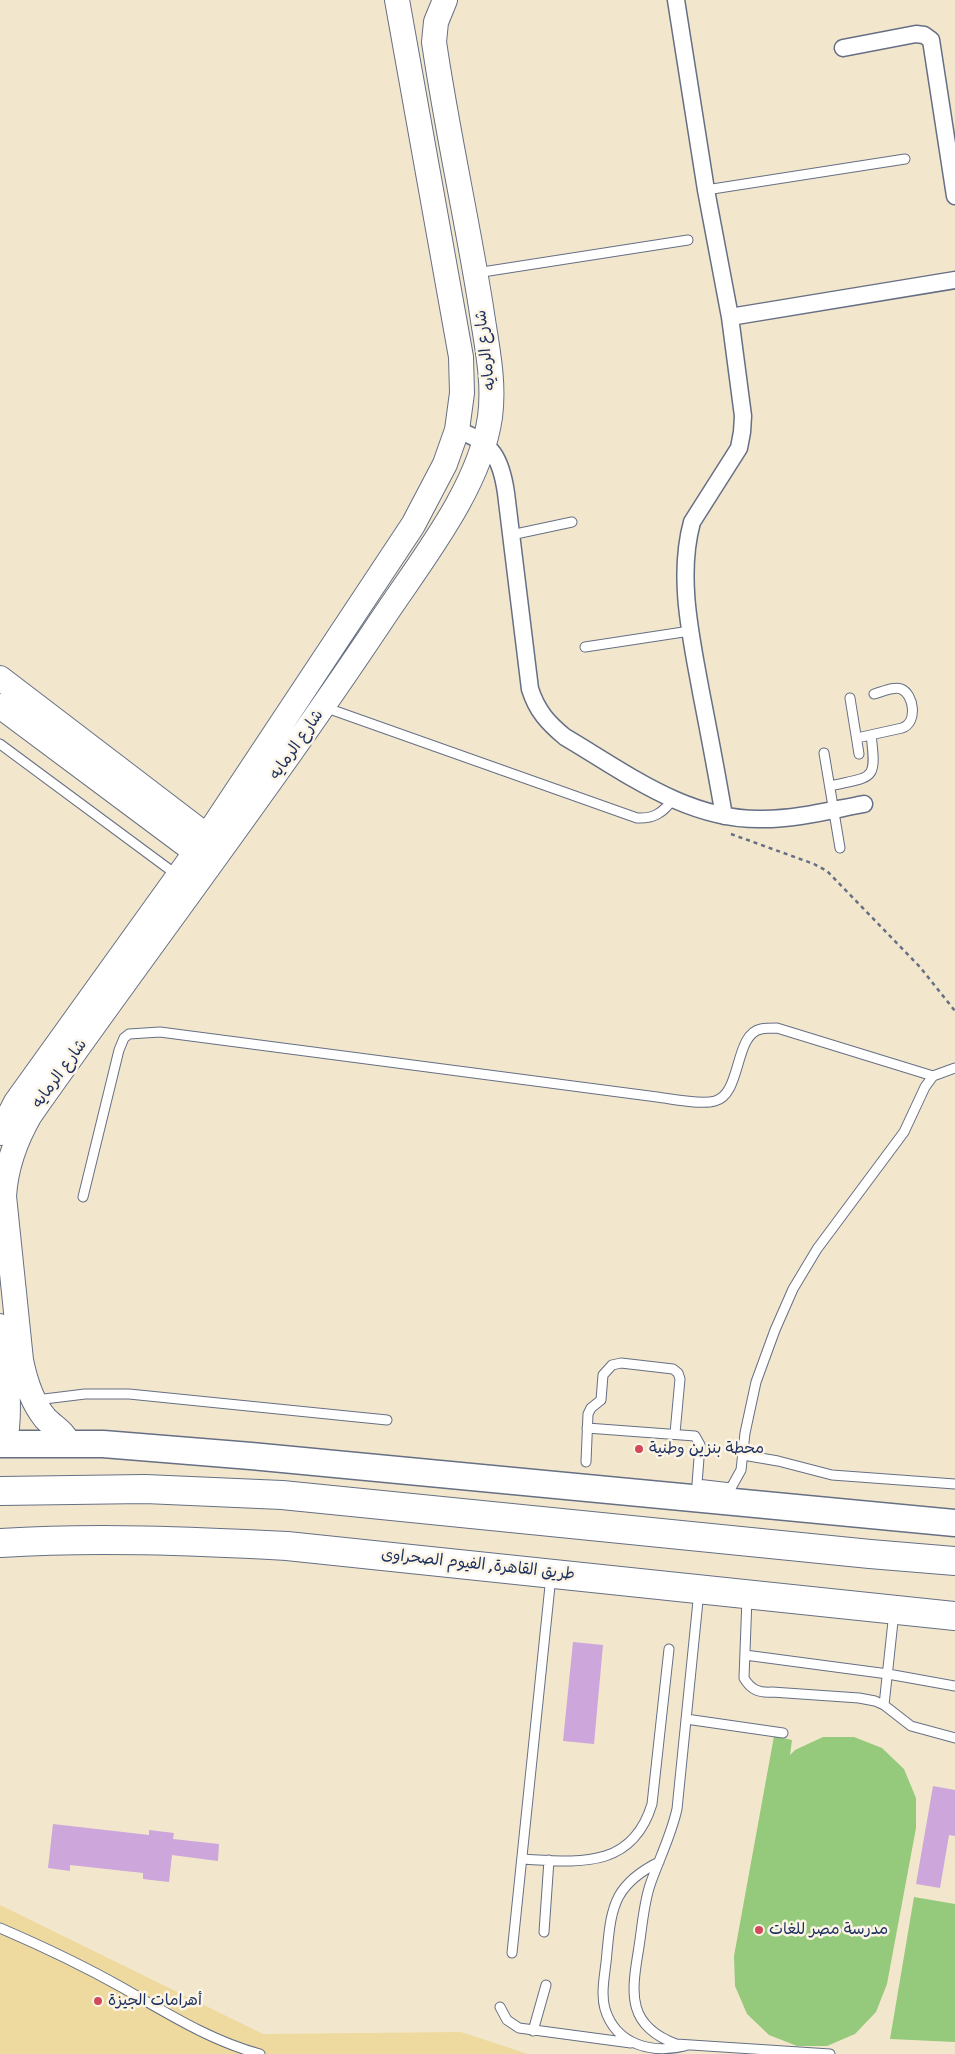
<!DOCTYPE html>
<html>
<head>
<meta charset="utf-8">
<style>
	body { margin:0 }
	canvas { display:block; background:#f2e7cc }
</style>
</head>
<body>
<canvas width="955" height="2054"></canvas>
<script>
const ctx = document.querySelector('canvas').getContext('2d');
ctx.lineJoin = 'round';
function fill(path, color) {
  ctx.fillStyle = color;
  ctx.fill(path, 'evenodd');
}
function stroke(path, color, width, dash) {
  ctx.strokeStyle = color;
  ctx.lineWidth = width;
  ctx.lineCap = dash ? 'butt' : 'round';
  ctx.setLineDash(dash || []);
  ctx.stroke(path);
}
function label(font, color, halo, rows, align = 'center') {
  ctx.font = font + ' Sriracha,"Playpen Sans Arabic",sans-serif';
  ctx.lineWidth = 5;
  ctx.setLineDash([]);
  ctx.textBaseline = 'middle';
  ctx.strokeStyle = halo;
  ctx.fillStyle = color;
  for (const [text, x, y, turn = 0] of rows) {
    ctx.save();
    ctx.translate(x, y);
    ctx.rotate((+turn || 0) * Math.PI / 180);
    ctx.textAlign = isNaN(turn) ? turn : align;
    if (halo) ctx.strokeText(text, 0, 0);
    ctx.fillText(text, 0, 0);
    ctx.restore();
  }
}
fill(new Path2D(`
	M774 1736 792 1740 790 1755 795 1750 823 1737H854L882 1748 904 1769 916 1798V1828L887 1984 876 2012 855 2034 827 2046H797L769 2035 747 2014 735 1986 734 1956Z
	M914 1897 955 1904V2042L890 2039Z`), '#95ca7c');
fill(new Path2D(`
	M0 1905 263 2034 461 2032 528 2054H0Z`), '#eeda9e');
fill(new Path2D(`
	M573 1642 603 1645 594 1744 563 1741Z
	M933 1786 955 1790V1836L949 1835 940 1888 916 1884Z
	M53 1824 149 1835V1830L174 1833 173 1839 219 1844 218 1861 172 1855 169 1882 143 1879V1873L70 1865V1871L48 1868Z`), '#cda6db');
const lane = new Path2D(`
	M706 190 905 159
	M476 273 688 240
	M511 535 572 522
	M585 647 690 631
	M850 698 859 754
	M324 707 637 818C653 819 663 813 672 800
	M857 738 902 728C918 723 914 694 901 689 894 686 882 692 874 694
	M0 744 177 875
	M824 753 840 848
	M830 786C873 776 877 782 871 735
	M83 1197 119 1050 124 1038 129 1034 160 1032 657 1097C673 1099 701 1105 715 1101 742 1094 734 1034 761 1029 766 1028 772 1028 777 1028L933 1076
	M36 1400 85 1394H129L387 1420
	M587 1428 695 1436 700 1445 697 1484 731 1488
	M743 1455 778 1461 832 1475 955 1484
	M586 1462 588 1414 591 1408 601 1400 603 1375 612 1365 621 1363 673 1369 678 1373 680 1379 675 1433
	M728 1499 731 1488 741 1470 745 1433 756 1382 775 1330 793 1289 817 1249 904 1132 925 1087 933 1076 955 1068
	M699 1591 677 1809C671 1836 659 1859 650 1885 643 1906 642 1930 638 1953 631 1995 628 2026 676 2044L830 2054
	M747 1598 744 1678C751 1690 759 1693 772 1692L859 1698 875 1701 884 1705 911 1726 955 1738
	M745 1655 888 1674 955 1686
	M884 1705 894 1612
	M686 1719 783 1733
	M522 1859C578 1862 632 1870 652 1804L669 1649
	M659 1862C643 1870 628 1880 619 1896 610 1913 609 1933 607 1952 606 1970 600 1992 605 2009 616 2045 652 2054 685 2046
	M0 1928C42 1946 84 1966 123 1988 167 2013 211 2041 260 2054
	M544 1932 549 1860
	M512 1953 551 1576
	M500 2007 507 2020 519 2028 631 2043
	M533 2031 546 1985`);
const street = new Path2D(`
	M676 0 706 190 730 317 743 416 742 432 739 448 692 522C677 577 691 637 701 692 709 733 717 775 724 816
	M843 48 916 34 924 35 931 40 955 196
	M730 317 955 280
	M457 430C492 442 501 458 506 493L530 689C537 711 548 723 565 737 626 773 688 821 763 819 797 819 831 810 864 804`);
const secondary = new Path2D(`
	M0 678 220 846
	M0 706 209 862
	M0 1133 16 1102 207 836 413 525 445 464 457 430 462 393 461 357 397 0
	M0 1326C5 1366 12 1404 5 1443
	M68 1444C65 1432 53 1427 45 1418 31 1401 25 1380 21 1360L4 1196C6 1166 15 1141 30 1115 146 950 269 789 381 621 420 562 480 488 490 417 495 380 486 343 481 307 467 219 447 131 434 42L436 22 445 0`);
const primary = new Path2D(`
	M0 1444H103L251 1456 955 1523`);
const highway = new Path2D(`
	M0 1491 145 1489 282 1495 870 1554 955 1561
	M0 1543C95 1537 192 1541 287 1546L955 1616`);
stroke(lane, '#666f84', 11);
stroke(street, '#666f84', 19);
stroke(secondary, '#666f84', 26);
stroke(primary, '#666f84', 29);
stroke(highway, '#666f84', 30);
stroke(new Path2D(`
	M731 834 814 864 827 871 920 967 955 1011`), '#666f84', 2.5, [4, 4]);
stroke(lane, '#fff', 9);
stroke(street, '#fff', 16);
stroke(secondary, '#fff', 24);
stroke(primary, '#fff', 26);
stroke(highway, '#fff', 28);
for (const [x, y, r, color] of [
	[639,1449,5,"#d1495b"],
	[759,1930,5,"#d1495b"],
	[98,2001,5,"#d1495b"]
]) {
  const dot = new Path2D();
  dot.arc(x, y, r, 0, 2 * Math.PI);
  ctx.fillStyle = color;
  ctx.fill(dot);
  stroke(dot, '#fcf5e5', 2);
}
label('16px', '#1b2f5e', '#fcf5e5', [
	["شارع الرمايه",486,350,-97],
	["شارع الرمايه",297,745,-55],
	["شارع الرمايه",60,1074,-54],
	["طريق القاهرة, الفيوم الصحراوى",478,1565,6]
]);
label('16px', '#1b2f5e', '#fcf5e5', [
	["محطة بنزين وطنية",649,1449],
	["مدرسة مصر للغات",769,1930],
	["أهرامات الجيزة",108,2001]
], 'left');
</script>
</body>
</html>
